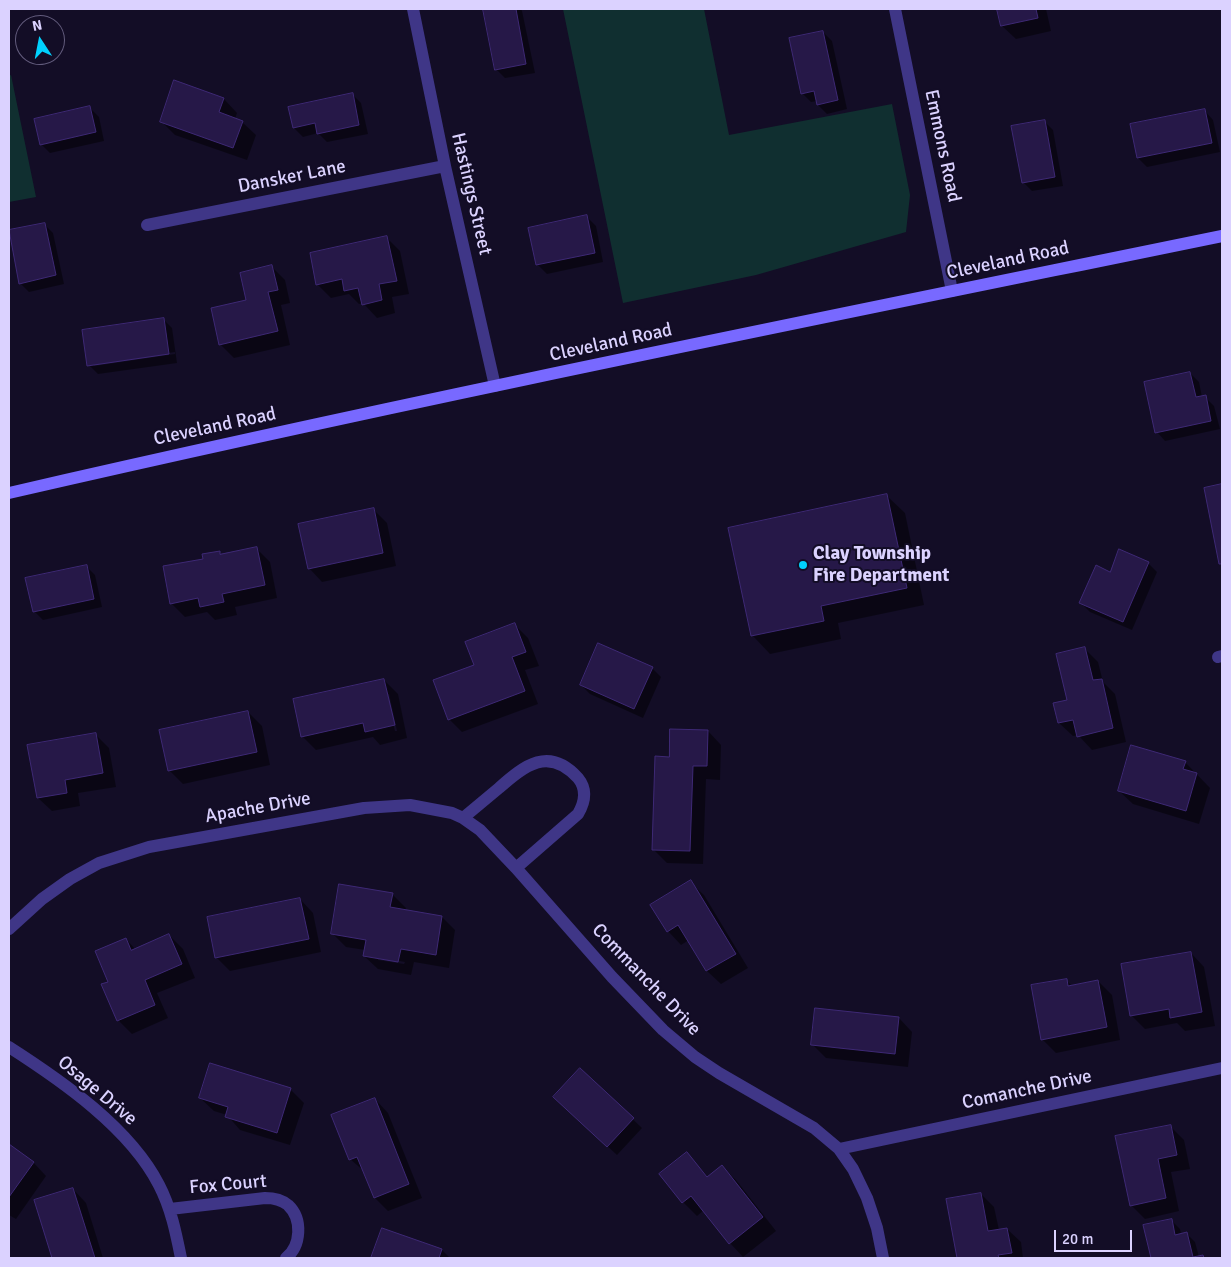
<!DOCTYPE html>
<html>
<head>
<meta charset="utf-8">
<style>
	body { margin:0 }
	#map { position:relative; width:1231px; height:1267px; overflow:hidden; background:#130d26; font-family:Signika,sans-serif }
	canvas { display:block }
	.frame { position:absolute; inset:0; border:10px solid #dbd2ff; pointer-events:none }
	.north { position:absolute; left:15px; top:15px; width:50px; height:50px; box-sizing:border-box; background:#130d26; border:1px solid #635c7d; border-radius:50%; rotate:349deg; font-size:14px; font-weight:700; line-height:20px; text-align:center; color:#dbd2ff }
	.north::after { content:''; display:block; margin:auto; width:18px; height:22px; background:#00d1fd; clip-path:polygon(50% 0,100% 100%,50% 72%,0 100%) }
	.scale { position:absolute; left:1054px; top:1230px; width:78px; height:22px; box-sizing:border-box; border:2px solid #dbd2ff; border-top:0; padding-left:6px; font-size:15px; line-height:18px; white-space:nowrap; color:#dbd2ff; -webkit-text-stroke:4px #130d26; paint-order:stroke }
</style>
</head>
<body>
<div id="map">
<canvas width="1231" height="1267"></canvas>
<div class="frame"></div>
<div class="north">N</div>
<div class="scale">20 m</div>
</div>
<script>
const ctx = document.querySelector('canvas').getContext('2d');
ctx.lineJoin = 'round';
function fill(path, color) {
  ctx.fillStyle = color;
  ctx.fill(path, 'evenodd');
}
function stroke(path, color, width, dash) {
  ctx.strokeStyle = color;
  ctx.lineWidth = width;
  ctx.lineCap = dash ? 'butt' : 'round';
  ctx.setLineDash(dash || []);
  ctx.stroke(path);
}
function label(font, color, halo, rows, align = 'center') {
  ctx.font = font + ' Signika,sans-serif';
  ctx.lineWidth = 4;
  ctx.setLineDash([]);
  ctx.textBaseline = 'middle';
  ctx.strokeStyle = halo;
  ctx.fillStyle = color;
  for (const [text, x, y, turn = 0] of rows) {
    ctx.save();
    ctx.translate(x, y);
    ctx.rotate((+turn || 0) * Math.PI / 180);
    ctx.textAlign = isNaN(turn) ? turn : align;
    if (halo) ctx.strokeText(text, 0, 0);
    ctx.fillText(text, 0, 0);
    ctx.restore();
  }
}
fill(new Path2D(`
	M563 9H704L729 135 892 104 910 195 906 232 756 275 623 303Z
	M11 75 36 197 9 202V76Z`), '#102f30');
fill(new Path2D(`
	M485 9H521L522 11 535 73 505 78 496 69Z
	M999 9H1046L1051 31 1016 39 1002 26Z
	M823 32 832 41 847 109 827 114 818 105 817 101 811 102 802 93Z
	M352 94 361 103 368 134 327 142 318 133 303 137 294 128Z
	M224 99 237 113 235 119 242 122 256 135 247 160 175 135 161 121Z
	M90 108 99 117 104 141 50 153 41 144Z
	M1205 111 1213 120 1220 152 1147 167 1138 158Z
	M1044 121 1053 130 1063 186 1032 191 1023 182Z
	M587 217 596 226 603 262 547 274 538 265Z
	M44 224 53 233 64 284 29 292 20 283 9 232Z
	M387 238 400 251 409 294 392 297 395 313 377 318 363 303 359 304 349 294 331 298 317 284Z
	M272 267 285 280 290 303 281 305 290 345 234 358 220 344 248 301Z
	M163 319 172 328 177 363 98 374 89 365ZM175 352V354L94 366V364Z
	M1190 373 1199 382 1202 397H1205L1214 406 1220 429 1165 441 1157 432Z
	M1222 486V566L1220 564 1205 489Z
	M887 496 905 513 924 605 838 623 841 639 770 654 753 636 730 529Z
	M374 510 387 523 396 566 322 582 309 568Z
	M256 548 270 562 277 598 235 607 237 615 215 620 207 612 185 617 171 603 204 560 219 552 222 555Z
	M1148 563 1157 572 1132 630 1090 612 1081 603 1111 573Z
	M86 566 95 575 102 607 43 620 34 611Z
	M515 625 528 638 539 666 525 670 538 704 462 732 449 719 476 666Z
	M1085 649 1098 662 1103 682 1115 694 1126 742 1092 750 1078 735 1073 736 1059 723 1069 701Z
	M652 668 661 677 643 718 590 694 581 685Z
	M384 680 398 694 407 738 380 745 373 737 316 750 302 736ZM386 694H389L397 731H395Z
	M248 712 262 726 270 765 183 784 169 770Z
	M708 731 721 745 720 780 706 779 703 864 667 863 653 849 670 758Z
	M95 734 109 748 116 787 78 793 80 806 52 811 38 798Z
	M1185 762 1210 788 1199 824 1133 804 1119 791Z
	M690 882 704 895 748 968 721 984 707 971 689 940 681 945 668 931Z
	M392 894 406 908 405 911 442 917 455 930 449 968 414 962 411 975 378 969 364 956 365 950 346 947 332 933ZM378 957 405 962 404 964 378 960Z
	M300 899 313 913 321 952 230 971 216 957Z
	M169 935 183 949 195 978 157 993 168 1018 132 1034 118 1020 110 982 126 939 136 950Z
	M1191 953 1204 967 1215 1026 1185 1031 1177 1023 1145 1029 1131 1015Z
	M1066 980 1072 986 1098 981 1112 995 1120 1040 1056 1053 1042 1039Z
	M899 1018 912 1032 908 1067 826 1058 813 1045Z
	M581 1070 642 1128 617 1155 564 1106Z
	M290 1089 304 1103 290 1145 240 1130 227 1115 214 1111 200 1098Z
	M375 1099 388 1113 422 1198 388 1211 375 1198 365 1172 350 1159Z
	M1170 1126 1184 1140 1190 1169 1171 1172 1179 1211 1145 1219 1131 1205Z
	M9 1146 33 1162 46 1176 16 1219 9 1215Z
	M687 1154 708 1177 722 1167 736 1180 776 1231 743 1257 730 1243 704 1210 697 1216 683 1202 661 1174Z
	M73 1189 86 1203 103 1258H54L36 1201Z
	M981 1194 994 1207 999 1230 1007 1229 1021 1242 1023 1258H958L948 1200Z
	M1171 1220 1180 1229 1181 1234 1186 1233 1195 1242 1199 1257 1203 1256 1205 1258H1152L1144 1226Z
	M382 1230 442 1250 450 1258H373Z`), '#0007');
const building = new Path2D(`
	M483 9H516L526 64 495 70Z
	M997 9H1036L1038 18 1001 26Z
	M823 31 838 100 817 105 814 91 801 94 789 38Z
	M174 80 224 98 219 112 243 121 233 148 160 122Z
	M353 93 359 125 317 134 315 123 293 128 288 107Z
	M90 106 96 132 40 145 34 119Z
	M1205 109 1212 143 1137 158 1130 124Z
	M1045 120 1055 177 1022 183 1011 126Z
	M587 215 595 253 536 265 528 228Z
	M45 223 56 275 19 284 9 230Z
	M387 236 397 281 379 284 382 300 362 305 358 288 344 291 342 279 316 285 310 253Z
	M272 265 278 290 268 292 278 331 219 345 211 308 246 300 240 273Z
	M164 318 169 354 87 366 82 330Z
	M1190 372 1196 397 1206 395 1211 421 1155 433 1144 382Z
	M1222 484V564H1219L1204 488Z
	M887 494 907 588 821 606 824 621 751 636 728 528Z
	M374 508 383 553 308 569 298 524Z
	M257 547 265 585 222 594 224 602 200 607 198 598 170 604 163 566 203 559 202 554 220 551V554Z
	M1119 549 1149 562 1123 622 1079 603 1096 565 1110 572Z
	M87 565 94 599 33 612 25 578Z
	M515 623 526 652 512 657 525 691 448 720 433 680 474 665 465 642Z
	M598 643 653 667 634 709 580 685Z
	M1085 647 1093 680 1102 679 1113 728 1077 737 1073 720 1058 723 1053 703 1067 700 1056 654Z
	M384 679 395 725 365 732 363 723 301 737 293 699Z
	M248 711 257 752 168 771 159 730Z
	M670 729 708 730 707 766H693L690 851 652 850 655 756 669 757Z
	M96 733 103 773 65 780 67 793 37 798 27 745Z
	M1131 745 1186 761 1183 769 1197 773 1186 811 1118 791Z
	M691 880 736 954 706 971 678 925 667 932 650 905Z
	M339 884 393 893 390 907 442 916 436 955 401 949 398 962 363 956 366 940 331 934Z
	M300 898 309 939 215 958 207 917Z
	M169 934 182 964 145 980 155 1005 117 1021 101 984 108 982 95 951 126 938 131 950Z
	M1191 952 1202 1012 1170 1018 1169 1009 1130 1016 1121 964Z
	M1067 979 1068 986 1098 980 1107 1027 1041 1040 1031 985Z
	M815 1008 899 1017 895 1054 811 1045Z
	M210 1063 291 1088 277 1133 225 1117 228 1107 199 1098Z
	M580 1068 634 1118 607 1147 553 1097Z
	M375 1098 409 1184 374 1198 357 1157 349 1160 331 1115Z
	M1171 1125 1177 1155 1158 1159 1166 1198 1130 1206 1115 1136Z
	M9 1144 34 1162 9 1197Z
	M687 1152 707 1177 722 1165 763 1217 729 1244 691 1196 682 1203 659 1174Z
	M73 1188 95 1258H52L34 1200Z
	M981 1193 988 1231 1007 1228 1012 1253 998 1255 999 1258H957L946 1199Z
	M1172 1219 1175 1235 1187 1232 1193 1257 1203 1255 1204 1258H1151L1143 1225Z
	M382 1228 442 1249 439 1258H371Z`);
fill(building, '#261848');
stroke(building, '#3e2975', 1);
stroke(new Path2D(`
	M413 9 445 166 495 386
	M895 9 952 291
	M147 225 445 166
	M1218 657 1222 656
	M463 818C475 808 487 798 499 788 525 765 549 746 578 778 587 789 585 802 578 814L516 868
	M9 929 42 899 70 879 99 863 149 847 364 808 410 805 452 813 463 818 480 830 516 868 612 977 663 1030 695 1057 719 1073 814 1128 839 1149 853 1169 867 1198 877 1228 883 1258
	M9 1047C62 1081 130 1128 159 1185 171 1208 176 1233 181 1258
	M839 1149 1222 1068
	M170 1209 265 1198C272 1198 282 1200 288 1205 303 1219 301 1246 286 1258`), '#3f3687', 12);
stroke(new Path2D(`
	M9 493C412 400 817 319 1222 236`), '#7869ff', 12);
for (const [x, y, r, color] of [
	[803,565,5,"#00d1fd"]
]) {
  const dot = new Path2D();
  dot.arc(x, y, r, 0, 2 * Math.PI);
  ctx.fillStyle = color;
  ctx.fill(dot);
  stroke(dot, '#130d26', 2);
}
label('19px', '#dbd2ff', '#130d26', [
	["Emmons Road",942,146,78],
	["Dansker Lane",292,177,-11],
	["Hastings Street",471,194,77],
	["Cleveland Road",1008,261,-12],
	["Cleveland Road",611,343,-12],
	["Cleveland Road",215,427,-12],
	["Apache Drive",258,808,-10],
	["Commanche Drive",646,980,46],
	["Comanche Drive",1027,1090,-12],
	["Osage Drive",97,1091,40],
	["Fox Court",228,1185,-5]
]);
label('bold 19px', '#dbd2ff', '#130d26', [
	["Clay Township",813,554],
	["Fire Department",813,576]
], 'left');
</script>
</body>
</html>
